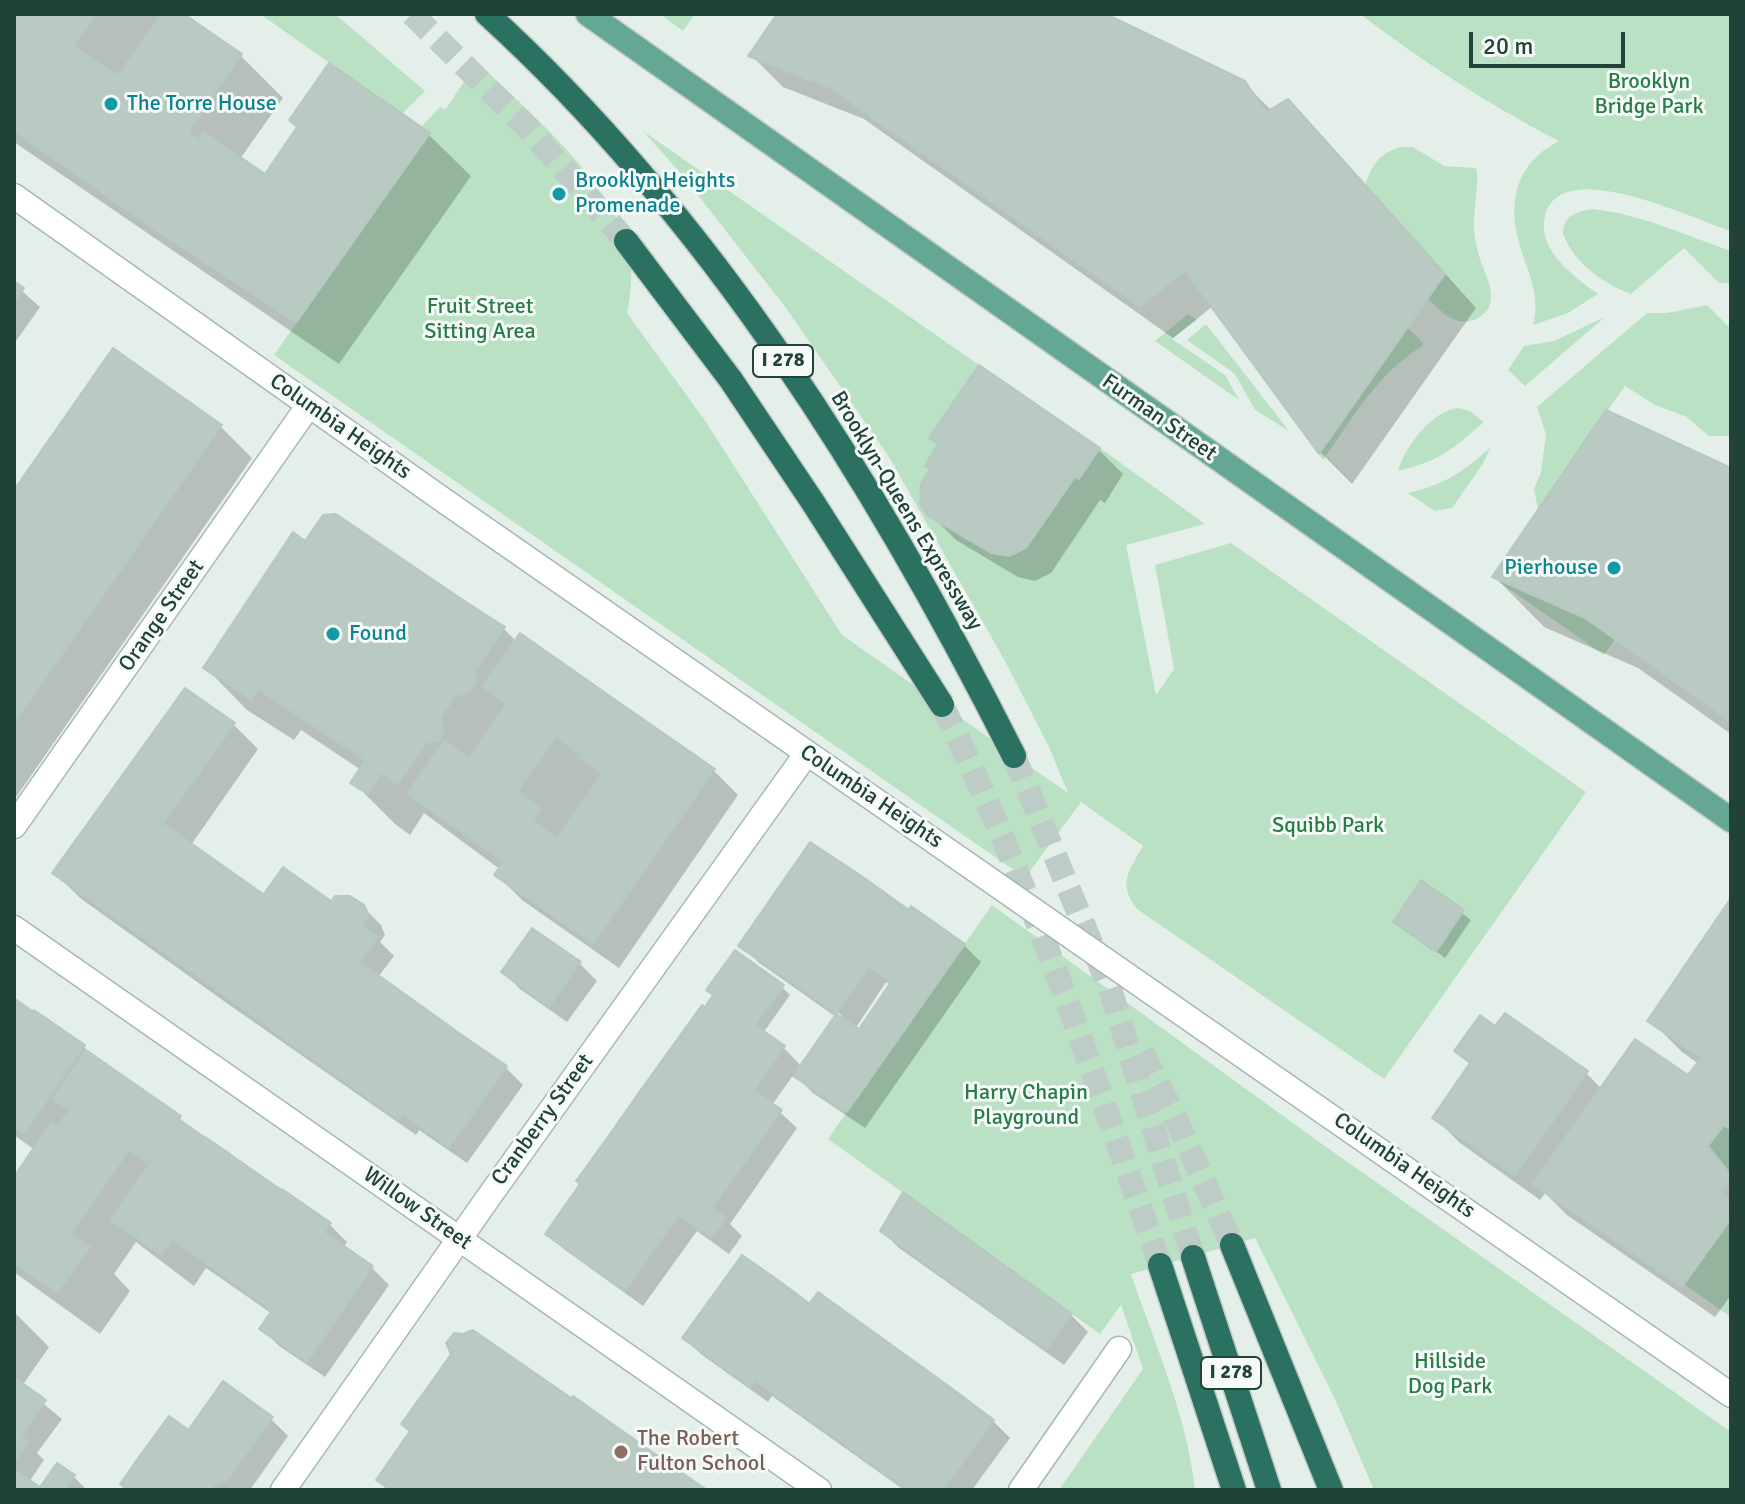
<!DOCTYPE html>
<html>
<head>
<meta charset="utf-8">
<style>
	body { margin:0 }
	#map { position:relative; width:1745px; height:1504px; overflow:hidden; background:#e4efe9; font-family:Signika,sans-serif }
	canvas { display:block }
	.frame { position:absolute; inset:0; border:16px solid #214238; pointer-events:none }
	.scale { position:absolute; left:1469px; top:32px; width:156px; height:36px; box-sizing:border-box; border:4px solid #214238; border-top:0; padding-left:10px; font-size:24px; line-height:28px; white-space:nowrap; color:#214238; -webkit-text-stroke:6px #f5faf8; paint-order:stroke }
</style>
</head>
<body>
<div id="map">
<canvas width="1745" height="1504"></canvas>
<div class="frame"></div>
<div class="scale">20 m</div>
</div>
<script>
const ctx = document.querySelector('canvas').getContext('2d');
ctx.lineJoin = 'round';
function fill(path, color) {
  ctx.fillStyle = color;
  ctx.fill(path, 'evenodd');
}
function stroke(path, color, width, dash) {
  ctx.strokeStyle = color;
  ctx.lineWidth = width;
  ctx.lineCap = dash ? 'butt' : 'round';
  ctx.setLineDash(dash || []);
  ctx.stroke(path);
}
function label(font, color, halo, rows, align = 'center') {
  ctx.font = font + ' Signika,sans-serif';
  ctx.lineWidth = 6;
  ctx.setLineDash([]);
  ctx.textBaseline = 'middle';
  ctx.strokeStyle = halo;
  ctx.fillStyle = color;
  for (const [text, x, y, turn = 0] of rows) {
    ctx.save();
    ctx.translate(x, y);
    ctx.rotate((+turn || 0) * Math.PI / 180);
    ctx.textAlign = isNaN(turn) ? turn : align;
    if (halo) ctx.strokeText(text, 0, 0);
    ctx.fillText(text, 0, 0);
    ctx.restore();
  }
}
fill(new Path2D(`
	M260 14H335L425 91 402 114Z
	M660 14H695L683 31Z
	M1360 14H1731V231C1697 221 1550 148 1544 223 1541 253 1577 279 1598 294L1568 313 1533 325C1542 291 1524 267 1517 235 1508 192 1522 160 1559 141 1489 105 1423 62 1360 14Z
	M477 62C524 107 606 177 626 240 634 264 632 289 627 313L706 422 842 635 1068 793 1049 747 1005 661 889 457 786 308 683 176 643 131 979 365 929 437 938 444 925 466 930 469 921 484 920 504 928 516 991 553 1009 556 1026 548 1075 477 1080 479 1100 448 1205 524 1126 545 1156 695 1174 669 1155 565 1231 543 1586 792 1384 1079 1137 909C1117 883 1129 871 1143 846L1081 802 1025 878 274 355 429 133 421 127 440 107 445 110Z
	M1401 147H1413L1444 166 1476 168C1480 180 1473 212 1474 229 1475 239 1477 250 1480 259 1487 279 1503 306 1476 319 1456 328 1442 312 1428 299L1445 274 1365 185C1372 165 1380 152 1401 147Z
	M1592 209C1641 214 1685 235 1731 251V283H1719L1684 248 1631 294C1604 284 1573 263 1563 233 1563 216 1577 211 1592 209Z
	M1707 305 1731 329V436H1709L1685 416 1655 405 1625 386 1538 510 1534 489 1541 472 1546 435 1537 407 1647 313H1667Z
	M1188 314 1197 320 1172 339 1225 375 1239 400 1155 341Z
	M1605 317 1525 386 1508 370 1524 346 1554 341Z
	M1206 324 1289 431 1255 410 1235 374 1187 340Z
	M1408 328 1423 343 1421 347C1377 374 1352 419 1323 460L1319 454Z
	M1458 408 1470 411 1484 422C1451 450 1442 460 1398 471 1405 446 1432 411 1458 408Z
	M1491 447 1482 465 1452 508 1435 511 1408 493C1448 483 1461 473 1491 447Z
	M1492 577 1585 618 1615 639 1604 655Z
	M992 905 1322 1144 1731 1432V1490H1374L1335 1399 1255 1238 1131 1274C1155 1345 1187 1415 1195 1490H1059L1143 1369 1121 1305 1100 1334 828 1139Z
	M1724 1125 1731 1130V1175L1708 1146Z
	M1731 1219V1317L1684 1284Z`), '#bbe1c5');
fill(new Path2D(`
	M14 14H181L241 56 283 98 240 159 265 177 428 134 471 176 339 364 14 142Z
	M780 14H1101L1244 83 1272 111 1288 101 1320 134 1476 308 1352 484 1321 453 1213 306 1173 338 864 119 783 87 751 55Z
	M14 284 40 307 14 344Z
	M220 426 252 458 14 800V494Z
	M931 437 1098 449 1123 474 1105 503 1100 500 1051 573 1035 581 1018 577 956 540 930 514 932 470 940 446Z
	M1731 470V734L1638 668 1544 627 1494 576Z
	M335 516 504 629 516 641 520 636 713 770 738 795 619 968 522 900 497 875 501 870 424 813 410 835 395 824 353 782 361 770 301 730 294 740 247 710 205 667 305 544Z
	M233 724 258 749 191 845 264 898 284 870 331 904 363 907 381 925 385 935 380 942 394 956 378 977 506 1068 523 1085 467 1163 419 1130 416 1135 228 1004 80 898 55 873Z
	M1422 883 1471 920 1445 958 1396 921Z
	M1731 902V1295L1715 1317 1567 1215 1545 1193 1540 1200 1460 1143 1435 1118 1471 1065 1456 1051 1496 1029 1586 1073 1602 1089 1689 1078 1699 1064 1682 1052 1650 1020Z
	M910 913 964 945 981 962 865 1128 813 1093 794 1074 772 1105 797 1128 730 1224 742 1236 729 1254 697 1231 643 1306 565 1250 548 1233 582 1184 579 1181 702 1008 782 987 790 995 763 1033 784 1048 802 1067 836 1017 758 962 741 945ZM886 982 892 986 860 1032 855 1029ZM834 1009 845 1019 843 1021 834 1015Z
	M580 964 597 981 567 1022 520 989 503 972Z
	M14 1000 84 1047 99 1062 179 1118 193 1132 330 1225 347 1242 343 1248 372 1268 389 1285 325 1377 279 1346 262 1329 272 1314 248 1297 206 1268 194 1286 136 1242 114 1274 130 1291 100 1334 14 1272V1180L35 1150 14 1135Z
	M882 1231 1071 1315 1088 1332 1064 1365 899 1248Z
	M810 1307 993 1421 1010 1438 972 1490H904L772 1396 768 1402 702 1355 684 1338Z
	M14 1312 49 1347 22 1386 62 1419 37 1453 44 1460 29 1482 40 1490H14Z
	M223 1384 271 1419 288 1436 250 1490H129L189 1432Z
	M58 1466 74 1477 87 1490H40Z`), '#0003');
const building = new Path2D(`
	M14 14H96L74 46 118 76 161 14H184L242 54 188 132 199 140 142 221 14 131Z
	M777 14H1106L1245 81 1266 112 1288 99 1445 274 1319 454 1185 271 1140 307 830 88 748 56Z
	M329 63 430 133 296 323 142 221 204 132 265 174 297 127 289 120Z
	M14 281 24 288 14 303Z
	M113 348 222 425 14 723V490Z
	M979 365 1100 448 1079 479 1075 477 1026 548 1009 556 991 553 928 516 920 504 921 484 930 469 925 466 938 444 929 438Z
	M1606 410 1731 468V722L1585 618 1492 577Z
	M336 514 463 600 359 756 258 689 251 700 203 668 293 532 305 541 323 515Z
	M463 600 505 627 475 672 477 681 469 693 456 695 441 717 444 733 438 742H427L398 784 382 773 368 794 350 783 365 761 359 756Z
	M520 633 617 701 579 754 556 737 518 791 541 808 504 862 407 794 444 740 469 758 506 704 482 686Z
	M185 688 235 723 102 909 52 873Z
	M617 701 715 769 593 944 494 875 533 821 557 838 602 773 578 757Z
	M164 824 263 894 203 980 102 909Z
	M810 842 860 875 787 979 738 946Z
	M283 867 331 901 251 1015 203 980Z
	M860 875 909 910 836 1014 787 979Z
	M1421 880 1464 910 1436 952 1393 922Z
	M335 896H350L364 905 369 916 362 926 378 937 298 1049 251 1015Z
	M1731 898V1078L1647 1021Z
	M911 906 965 944 847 1112 793 1076 836 1014 859 1029 891 982 869 967Z
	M532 928 581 962 549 1007 501 972Z
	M735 950 784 985 755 1025 706 990Z
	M360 962 409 997 347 1083 298 1049Z
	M713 995 785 1046 754 1090 679 1037 702 1005 705 1007Z
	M409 997 459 1033 398 1120 347 1083Z
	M14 998 32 1011 14 1037Z
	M34 1010 85 1045 24 1134 14 1127V1040Z
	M1505 1013 1588 1071 1515 1176 1432 1118 1470 1063 1454 1051 1480 1015 1495 1026Z
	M459 1033 507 1066 449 1148 402 1114Z
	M679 1037 782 1110 748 1158 645 1084Z
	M1635 1039 1688 1075 1701 1058 1731 1078V1130L1724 1125 1708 1146 1731 1175V1183L1721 1190 1731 1204V1219L1682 1287 1532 1184Z
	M86 1050 181 1116 148 1163 129 1150 71 1234 90 1247 57 1293 14 1263V1177L51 1122 57 1127 69 1110 52 1099Z
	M645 1084 748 1158 712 1208 610 1134Z
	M180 1120 204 1137 135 1237 110 1220Z
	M610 1134 727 1218 711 1238 679 1215 660 1241 576 1181Z
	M205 1137 230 1154 161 1255 136 1238Z
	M231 1155 280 1189 222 1274 173 1240Z
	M580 1184 660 1241 625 1291 545 1234Z
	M282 1189 331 1223 271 1310 222 1275Z
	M903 1192 1072 1314 1046 1350 880 1231Z
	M325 1233 373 1266 307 1362 259 1329Z
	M742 1255 778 1280 717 1363 682 1338Z
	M778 1280 810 1304 750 1387 717 1363Z
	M818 1292 861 1323 797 1411 754 1380Z
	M861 1323 907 1356 843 1443 797 1411Z
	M473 1330 571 1398 536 1448 435 1377 451 1354 446 1343 454 1333 463 1334Z
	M907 1356 950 1387 886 1475 843 1443Z
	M14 1377 46 1400 21 1436 29 1442 14 1462Z
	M435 1377 536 1448 597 1490H495L410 1431 401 1424Z
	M223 1381 273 1417 238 1465 189 1429Z
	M950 1387 994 1420 943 1490H907L886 1475Z
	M573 1396 672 1466 655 1490H597L536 1448Z
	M169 1416 238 1465 228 1480 215 1485 211 1490H200L144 1450Z
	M410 1431 495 1490H390L376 1480Z
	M144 1450 200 1490H128L120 1484Z
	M57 1463 75 1475 65 1490H14V1469L40 1487Z
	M672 1466 707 1490H655Z`);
fill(building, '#b9cac2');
stroke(building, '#b5c9c0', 2);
stroke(new Path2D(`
	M412 14 527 127 626 241
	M942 705C1031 885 1094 1075 1160 1265
	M1014 756 1110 989 1193 1257
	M1142 1052 1177 1121 1232 1245`), '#bdccc6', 24, [24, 12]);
const minor = new Path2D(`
	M14 196 446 502 1731 1395
	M14 826 309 405
	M14 928 819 1490
	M283 1490 493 1191 807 753
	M1021 1490 1119 1349`);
const major = new Path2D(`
	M588 14 1731 820`);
const highway = new Path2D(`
	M487 14C712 219 878 486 1014 756
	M1232 1245 1331 1490
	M1193 1257 1269 1490
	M1160 1265 1234 1490`);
stroke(minor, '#a6b8b0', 27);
stroke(major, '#c1cac7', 27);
stroke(highway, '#c1cac7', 27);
stroke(minor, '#fff', 24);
stroke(major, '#65a795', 24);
stroke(highway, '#2b7161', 24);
const highwayBridge = new Path2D(`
	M626 241 731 380 814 504 942 705`);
stroke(highwayBridge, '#c1cac7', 27, []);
stroke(highwayBridge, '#2b7161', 24);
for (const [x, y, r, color] of [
	[111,104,8,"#0f9aa8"],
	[559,194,8,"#0f9aa8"],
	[1614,568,8,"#0f9aa8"],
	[333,634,8,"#0f9aa8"],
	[621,1452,8,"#8d6e63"]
]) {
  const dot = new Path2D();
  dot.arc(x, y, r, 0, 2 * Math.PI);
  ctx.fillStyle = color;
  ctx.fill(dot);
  stroke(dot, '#f5faf8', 3);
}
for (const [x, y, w] of [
	[783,361,60],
	[1231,1373,60]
]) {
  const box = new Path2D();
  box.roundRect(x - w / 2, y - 16, w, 32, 6);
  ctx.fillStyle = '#f5faf8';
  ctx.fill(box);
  stroke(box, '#214238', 2);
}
label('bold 20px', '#214238', null, [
	["I 278",783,361],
	["I 278",1231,1373]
]);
label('22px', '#287c46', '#f5faf8', [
	["Brooklyn",1649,82],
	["Bridge Park",1649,107],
	["Fruit Street",480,307],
	["Sitting Area",480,332],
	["Squibb Park",1328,826],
	["Harry Chapin",1026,1093],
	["Playground",1026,1118],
	["Hillside",1450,1362],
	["Dog Park",1450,1387]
]);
label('22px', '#0d838f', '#f5faf8', [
	["The Torre House",127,104],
	["Brooklyn Heights",575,181],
	["Promenade",575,206],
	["Pierhouse",1598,568,"right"],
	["Found",349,634]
], 'left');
label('22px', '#214238', '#f5faf8', [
	["Furman Street",1159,418,35],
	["Columbia Heights",340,427,35],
	["Brooklyn-Queens Expressway",906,511,59],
	["Orange Street",162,616,-55],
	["Columbia Heights",871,797,34],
	["Cranberry Street",543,1120,-54],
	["Columbia Heights",1404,1166,35],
	["Willow Street",417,1209,35]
]);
label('22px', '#785e54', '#f5faf8', [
	["The Robert",637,1439],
	["Fulton School",637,1464]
], 'left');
</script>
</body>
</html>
